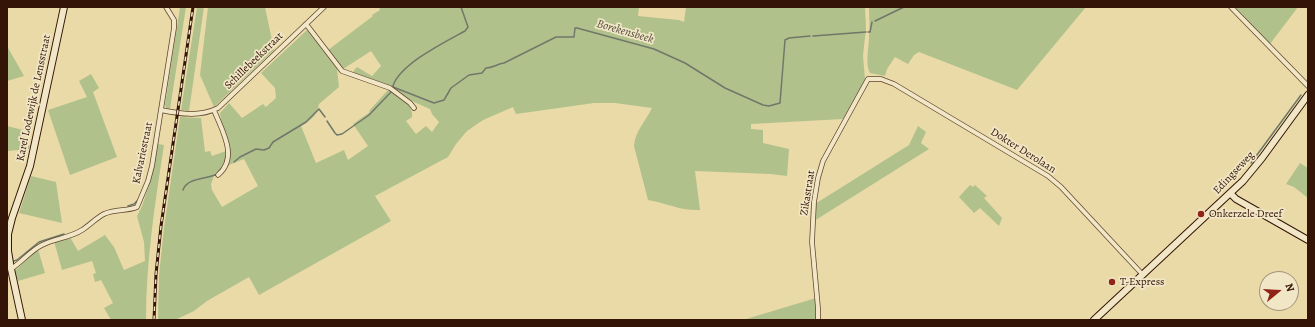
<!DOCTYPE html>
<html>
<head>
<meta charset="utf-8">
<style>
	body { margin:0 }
	#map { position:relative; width:1315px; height:327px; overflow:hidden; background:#eadaa7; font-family:Alegreya,serif }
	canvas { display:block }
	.frame { position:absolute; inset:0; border:8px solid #331407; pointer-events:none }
	.north { position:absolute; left:1259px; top:271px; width:40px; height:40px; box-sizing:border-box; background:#f1e7c6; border:1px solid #a5937a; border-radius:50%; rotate:72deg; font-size:11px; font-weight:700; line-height:16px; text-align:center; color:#331407 }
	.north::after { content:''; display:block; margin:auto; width:14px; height:18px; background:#8f2418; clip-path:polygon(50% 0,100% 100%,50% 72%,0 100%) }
</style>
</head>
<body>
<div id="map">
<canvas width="1315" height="327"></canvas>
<div class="frame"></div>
<div class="north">N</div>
</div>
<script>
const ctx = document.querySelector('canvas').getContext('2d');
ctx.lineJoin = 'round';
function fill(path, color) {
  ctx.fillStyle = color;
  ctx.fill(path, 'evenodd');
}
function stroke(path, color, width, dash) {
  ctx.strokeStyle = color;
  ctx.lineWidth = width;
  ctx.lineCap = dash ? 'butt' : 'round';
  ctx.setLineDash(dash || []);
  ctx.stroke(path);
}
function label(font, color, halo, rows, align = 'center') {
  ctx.font = font + ' Alegreya,serif';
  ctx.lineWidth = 3.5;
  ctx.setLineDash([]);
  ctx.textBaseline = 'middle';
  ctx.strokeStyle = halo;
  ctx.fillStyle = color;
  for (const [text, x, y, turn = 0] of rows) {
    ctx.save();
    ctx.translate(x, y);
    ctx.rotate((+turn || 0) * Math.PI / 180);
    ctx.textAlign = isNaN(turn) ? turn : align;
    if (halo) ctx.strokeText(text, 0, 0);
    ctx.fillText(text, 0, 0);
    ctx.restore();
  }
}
fill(new Path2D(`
	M180 7H186L170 109 166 108 165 105Z
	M197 7H204L189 111 181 110Z
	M208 7H265L274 50 214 107 200 75Z
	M379 7H639L638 16 679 20 684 22 686 7H865L866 28 863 56 865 79 863 85 843 119 751 124V129L763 130V143L789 149 787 176 771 174 695 171 700 210C681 211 666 203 648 200L634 146C635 131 646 121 652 108L615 103H594L516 114 513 107 483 120 467 131 456 144 448 157 375 196 391 221 259 295 249 277 207 301 194 311 175 320H158L159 275 164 228 180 117 201 118 205 152 210 151 212 156 226 151 223 167 214 176 211 184 212 190 222 207 258 186 244 159 229 165C234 143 222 133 220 113L229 103 242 118 263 104 266 107 276 98 275 88 261 73 307 30 336 65 337 69 339 87 319 104C317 116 311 120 301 126L316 163 344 150 348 160 368 146 353 124 370 112 369 111 387 91 389 90C398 96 414 104 412 117L406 121 416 134 426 126 432 132 439 122 432 114 430 109 414 102 392 88 352 73 357 67 372 76 381 66 371 51 343 69 328 50 373 16 372 15 380 10Z
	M869 7H1086L1017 90 919 52 914 55 908 64 895 57 887 69 885 76 870 73C865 65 869 46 869 36 870 26 869 16 869 7Z
	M1237 7H1298L1270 44 1236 8Z
	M7 46 24 76 7 81Z
	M91 74 99 88 93 92 117 157 70 175 48 110 87 97 79 81Z
	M7 126 23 130 20 143 30 146 29 149 7 151Z
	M918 126 926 132 921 143 929 149 814 221 815 204 909 145Z
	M158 144 164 145C155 203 146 261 146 320H111L104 308 113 303 101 280 95 282 93 274 96 273 92 261 62 270 54 241 70 237 78 251 105 235 114 247 124 270 145 261 144 242 137 216 142 206 150 182Z
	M1300 163 1308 168V198L1294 187 1286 184Z
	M31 176 56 182 62 223 19 213Z
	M970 185 973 187 975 185 987 196 984 198 1002 218 999 226 980 208 974 213 959 197Z
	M38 249 45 273 18 281 15 271 17 269Z
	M816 298V320H743Z`), '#b1c18c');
stroke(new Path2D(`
	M875 21 904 7
	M868 32H870L872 22
	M813 36 866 32
	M393 86C400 64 445 42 465 31L468 27 461 7
	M393 88V87L434 103 444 100 451 88 469 75 482 73 486 68C493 68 497 64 504 63L556 37H574L575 28H577L654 49 685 63 725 88 763 105 769 106 780 103 785 40 789 38 810 36
	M327 121 335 133 337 135 342 134 369 115 391 92
	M234 162 240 157 256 149 264 150 269 148 273 142 306 122 319 109 325 117
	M1251 163 1301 95
	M183 190C187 178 205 179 215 175
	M128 206 134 204 138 200
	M14 261 17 260 39 242 64 234`), '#707869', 1.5);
const street = new Path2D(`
	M1231 7 1308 86
	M306 24 342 71 390 88 410 103 414 108
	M161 110C180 114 200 117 218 108L324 7
	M214 110C222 131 239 157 218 175
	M11 269C22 262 30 251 42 245 55 238 70 238 82 230 90 225 96 218 104 214 115 209 129 211 137 207L148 181 152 166 174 28V20L166 7
	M818 320V308L812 242 814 202 818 178 823 161 868 79H881L894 84 1048 176 1061 187 1143 275`);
const secondary = new Path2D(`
	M1230 193 1236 199 1308 240
	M22 320 11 269 8 251V234L12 218 30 166 64 7
	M1094 320 1243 181 1262 158 1308 95`);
stroke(street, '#61462f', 5.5);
stroke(secondary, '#331407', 8);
stroke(street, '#f1e7c6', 4);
stroke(secondary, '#f1e7c6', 6);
const rail = new Path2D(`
	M154 320 156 274 161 226 193 7`);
stroke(rail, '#331407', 3);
stroke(rail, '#f1e7c6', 1.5, [4.5]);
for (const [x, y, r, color] of [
	[1201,214,4,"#8f2418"],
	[1112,282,4,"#8f2418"]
]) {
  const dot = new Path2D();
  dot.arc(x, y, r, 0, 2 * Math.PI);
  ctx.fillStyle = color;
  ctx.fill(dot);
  stroke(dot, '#f1e7c6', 1.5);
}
label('11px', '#331407', '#f1e7c6', [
	["Schillebeekstraat",254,61,-44],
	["Karel Lodewijk de Lensstraat",34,98,-78],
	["Dokter Derolaan",1023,151,32],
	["Kalvariestraat",143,153,-78],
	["Edingseweg",1234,173,-47],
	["Zikastraat",808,193,-81]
]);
label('11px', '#331407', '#f1e7c6', [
	["Onkerzele Dreef",1209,214],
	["T-Express",1120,282]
], 'left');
label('italic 12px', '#564e40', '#f1e7c6', [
	["Borekensbeek",625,32,16]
]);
</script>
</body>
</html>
